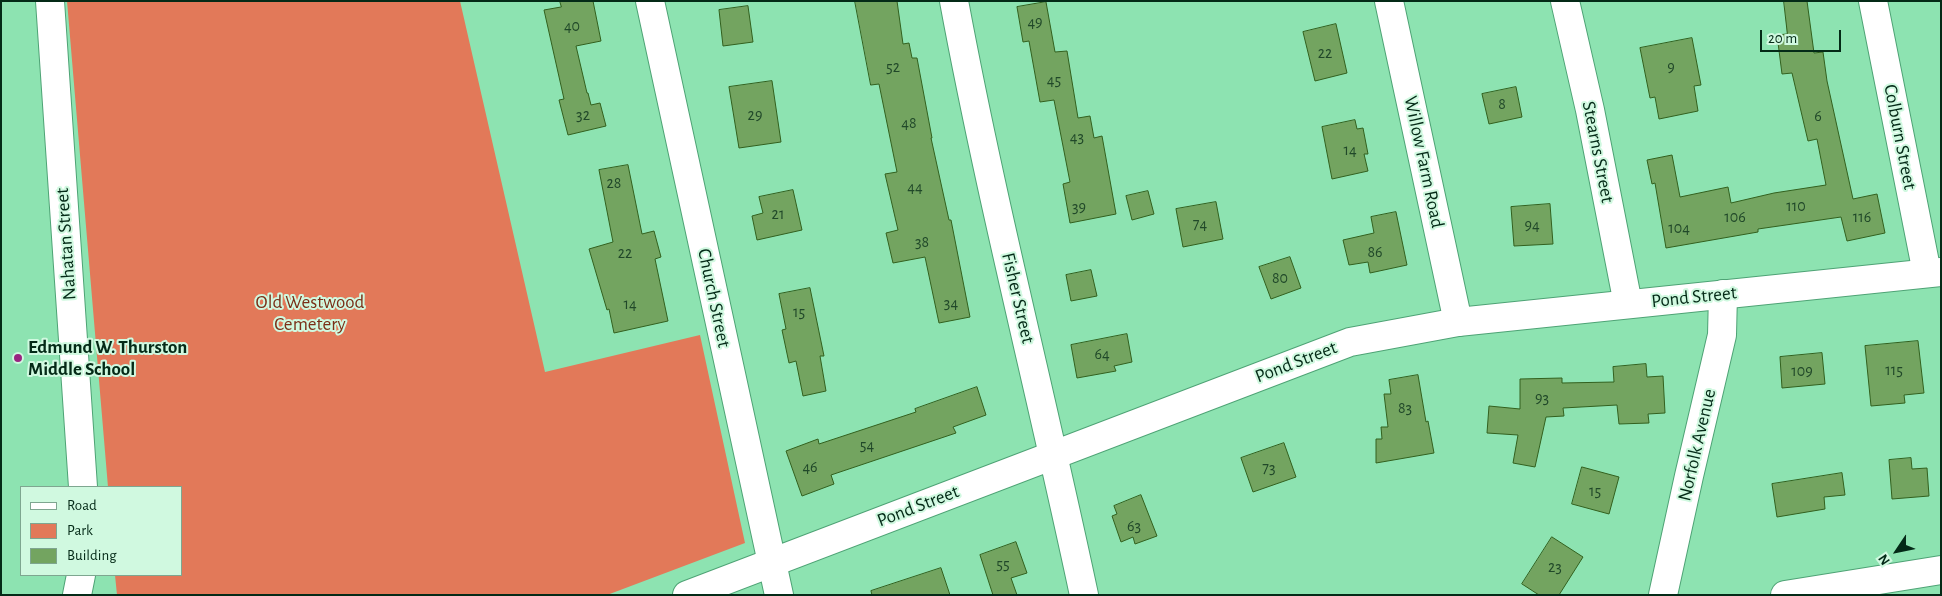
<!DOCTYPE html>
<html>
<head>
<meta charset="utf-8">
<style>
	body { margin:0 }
	#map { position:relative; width:1942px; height:596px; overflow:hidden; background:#8de3b1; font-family:"Alegreya Sans",sans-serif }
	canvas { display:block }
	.frame { position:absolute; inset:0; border:2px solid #042a17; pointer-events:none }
	.legend { position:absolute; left:20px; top:486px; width:162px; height:90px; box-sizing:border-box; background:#d0f9e0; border:1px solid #7ea690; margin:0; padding:6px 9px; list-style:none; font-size:15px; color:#042a17 }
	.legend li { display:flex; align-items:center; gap:10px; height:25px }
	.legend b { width:25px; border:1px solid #7ea690 }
	.north { position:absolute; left:1872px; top:526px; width:50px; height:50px; -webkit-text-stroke:4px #d0f9e0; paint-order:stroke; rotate:236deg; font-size:14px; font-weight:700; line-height:20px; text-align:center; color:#042a17 }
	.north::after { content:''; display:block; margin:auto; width:18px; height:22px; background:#042a17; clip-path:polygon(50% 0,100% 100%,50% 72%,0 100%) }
	.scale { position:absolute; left:1760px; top:30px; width:81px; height:22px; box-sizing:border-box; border:2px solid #042a17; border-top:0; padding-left:6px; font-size:15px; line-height:18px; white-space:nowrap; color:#042a17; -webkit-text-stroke:4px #d0f9e0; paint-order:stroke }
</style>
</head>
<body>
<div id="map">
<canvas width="1942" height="596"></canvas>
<div class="frame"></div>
<ul class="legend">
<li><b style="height:6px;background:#fff"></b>Road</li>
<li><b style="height:14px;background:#e27959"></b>Park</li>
<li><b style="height:14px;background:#73a460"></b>Building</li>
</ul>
<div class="north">N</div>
<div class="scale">20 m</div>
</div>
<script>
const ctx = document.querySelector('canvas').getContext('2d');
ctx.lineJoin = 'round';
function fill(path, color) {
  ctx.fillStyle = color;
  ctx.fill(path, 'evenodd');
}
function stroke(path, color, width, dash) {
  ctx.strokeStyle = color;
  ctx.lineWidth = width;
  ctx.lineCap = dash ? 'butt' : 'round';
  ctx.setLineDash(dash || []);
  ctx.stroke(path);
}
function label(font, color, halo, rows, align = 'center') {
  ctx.font = font + ' "Alegreya Sans",sans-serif';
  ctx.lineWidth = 4;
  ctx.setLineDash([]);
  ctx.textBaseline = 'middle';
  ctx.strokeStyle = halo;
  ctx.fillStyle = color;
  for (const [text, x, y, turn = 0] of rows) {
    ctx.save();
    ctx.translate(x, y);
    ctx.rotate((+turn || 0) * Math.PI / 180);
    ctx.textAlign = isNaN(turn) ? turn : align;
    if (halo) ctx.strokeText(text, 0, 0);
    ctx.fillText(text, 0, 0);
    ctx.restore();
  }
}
fill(new Path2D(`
	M67 1H460L545 372 700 335 745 543 607 595H117L115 575H181V487H108Z`), '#e27959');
const building = new Path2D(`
	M560 1H593L601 41 576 46 587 93H588L591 105 600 103 606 126 568 135 559 100 564 99 544 10 561 7Z
	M855 1H897L903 44 909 43 912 58H917L932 138H931L949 220H951L970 317 939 323 925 257 893 263 886 233 898 230 885 174 897 172 879 84 871 85Z
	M1784 1H1807L1814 53 1823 52 1827 81 1853 199 1877 194 1885 233 1847 241 1841 217 1758 229V232L1666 248 1655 183 1652 184 1647 160 1672 155 1680 197 1728 187 1731 203 1774 193 1826 185 1817 139 1808 141 1792 73 1782 74 1777 35 1787 34Z
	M1046 2 1055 52 1067 51 1078 118 1090 116 1094 138 1102 136 1116 214 1070 223 1063 184 1070 182 1054 100 1040 102 1029 41 1023 42 1017 7Z
	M748 6 753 42 723 46 719 10Z
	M1336 24 1347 73 1315 81 1303 32Z
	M1692 38 1701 85 1694 86 1698 111 1659 119 1655 97 1650 98 1640 48Z
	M772 81 781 142 739 148 729 87Z
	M1516 87 1522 117 1489 124 1482 94Z
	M1355 120 1357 129 1363 128 1368 154H1364L1368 171 1332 179 1322 127Z
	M628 165 642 234 654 231 661 257 655 259 668 321 614 333 609 309 607 310 589 249 613 242 599 170Z
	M793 190 802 230 757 240 752 216 763 213 759 197Z
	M1148 191 1154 214 1132 220 1126 196Z
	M1216 202 1223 239 1183 247 1176 209Z
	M1550 204 1553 244 1514 246 1511 207Z
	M1396 212 1407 265 1370 273 1368 262 1349 265 1343 240 1374 233 1371 217Z
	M1290 257 1301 288 1271 299 1259 267Z
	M1091 270 1097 296 1071 301 1066 275Z
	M810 288 824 356H820L826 391 803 396 796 361 789 363 782 330 786 329 779 294Z
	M1127 334 1132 362 1114 366 1116 371 1077 378 1071 345Z
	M1918 341 1924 393 1904 395 1905 403 1871 406 1865 346Z
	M1822 353 1825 384 1782 388 1780 357Z
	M1646 364 1647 377 1663 376 1665 413 1648 414 1649 423 1619 424 1617 405 1563 408 1564 416 1546 417 1535 467 1513 463 1518 435 1487 433 1489 406 1520 409V379L1562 378V383L1614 382 1613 367Z
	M1418 375 1426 422 1428 421 1434 453 1376 463V439H1382L1381 427H1388L1384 394H1391L1389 380Z
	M977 387 986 415 953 427 956 433 831 475 834 484 802 496 786 451 818 439 819 444 916 412 915 409Z
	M1284 443 1296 477 1253 492 1241 458Z
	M1911 458 1912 469 1927 468 1929 496 1892 499 1889 460Z
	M1582 467 1619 477 1609 514 1572 504Z
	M1842 473 1845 495 1824 497 1825 509 1777 517 1772 484Z
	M1141 495 1157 536 1135 544 1133 537 1121 542 1112 516 1117 514 1114 506Z
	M1552 537 1583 557 1559 595H1539L1522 584Z
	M1016 542 1027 573 1011 578 1017 595H993L980 555Z
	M941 568 950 595H872L871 591Z`);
fill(building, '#73a460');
stroke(building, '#32601e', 1);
const minor = new Path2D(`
	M650 1 779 595
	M954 1C991 200 1042 397 1084 595
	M1389 1 1458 322
	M1565 1 1590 110 1628 304
	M1873 1 1927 273
	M1663 595 1689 476 1722 335 1723 294
	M1785 595 1941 570`);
const tertiary = new Path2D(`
	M687 595 1350 342 1458 322 1941 272`);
const secondary = new Path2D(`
	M50 1 83 487
	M77 595 81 575`);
stroke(minor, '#4ea375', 30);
stroke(tertiary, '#4ea375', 30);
stroke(secondary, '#4ea375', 30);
stroke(minor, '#fff', 28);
stroke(tertiary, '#fff', 28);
stroke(secondary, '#fff', 28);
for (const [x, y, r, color] of [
	[18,358,5,"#992581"]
]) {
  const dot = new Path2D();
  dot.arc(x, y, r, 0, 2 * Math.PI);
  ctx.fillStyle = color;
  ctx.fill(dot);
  stroke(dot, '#d0f9e0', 2);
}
label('16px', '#204829', null, [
	["49",1035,22],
	["40",572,26],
	["22",1325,53],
	["52",893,67],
	["9",1671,67],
	["45",1054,80],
	["8",1502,104],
	["32",583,115],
	["29",755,115],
	["6",1818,116],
	["48",909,123],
	["43",1077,137],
	["14",1350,150],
	["28",614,183],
	["44",915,187],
	["110",1796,206],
	["39",1079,207],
	["21",778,214],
	["106",1735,217],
	["116",1862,217],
	["74",1200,224],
	["94",1532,225],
	["104",1679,228],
	["38",922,242],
	["86",1375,252],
	["22",625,253],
	["80",1280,278],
	["34",951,303],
	["14",630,304],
	["15",799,312],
	["64",1102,354],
	["115",1894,370],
	["109",1802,371],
	["93",1542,398],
	["83",1405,408],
	["54",867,445],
	["46",810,467],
	["73",1269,468],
	["15",1595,491],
	["63",1134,526],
	["55",1003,564],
	["23",1555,567]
]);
label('19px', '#042a17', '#d0f9e0', [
	["Colburn Street",1900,137,79],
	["Stearns Street",1598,152,79],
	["Willow Farm Road",1424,162,78],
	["Nahatan Street",66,244,-94],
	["Pond Street",1694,297,-6],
	["Church Street",714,298,78],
	["Fisher Street",1018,298,77],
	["Pond Street",1296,362,-21],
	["Norfolk Avenue",1697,445,-77],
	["Pond Street",918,506,-21]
]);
label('19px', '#7a2f17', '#d0f9e0', [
	["Old Westwood",310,302],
	["Cemetery",310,324]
]);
label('bold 19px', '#042a17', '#d0f9e0', [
	["Edmund W. Thurston",28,347],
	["Middle School",28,369]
], 'left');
</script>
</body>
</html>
